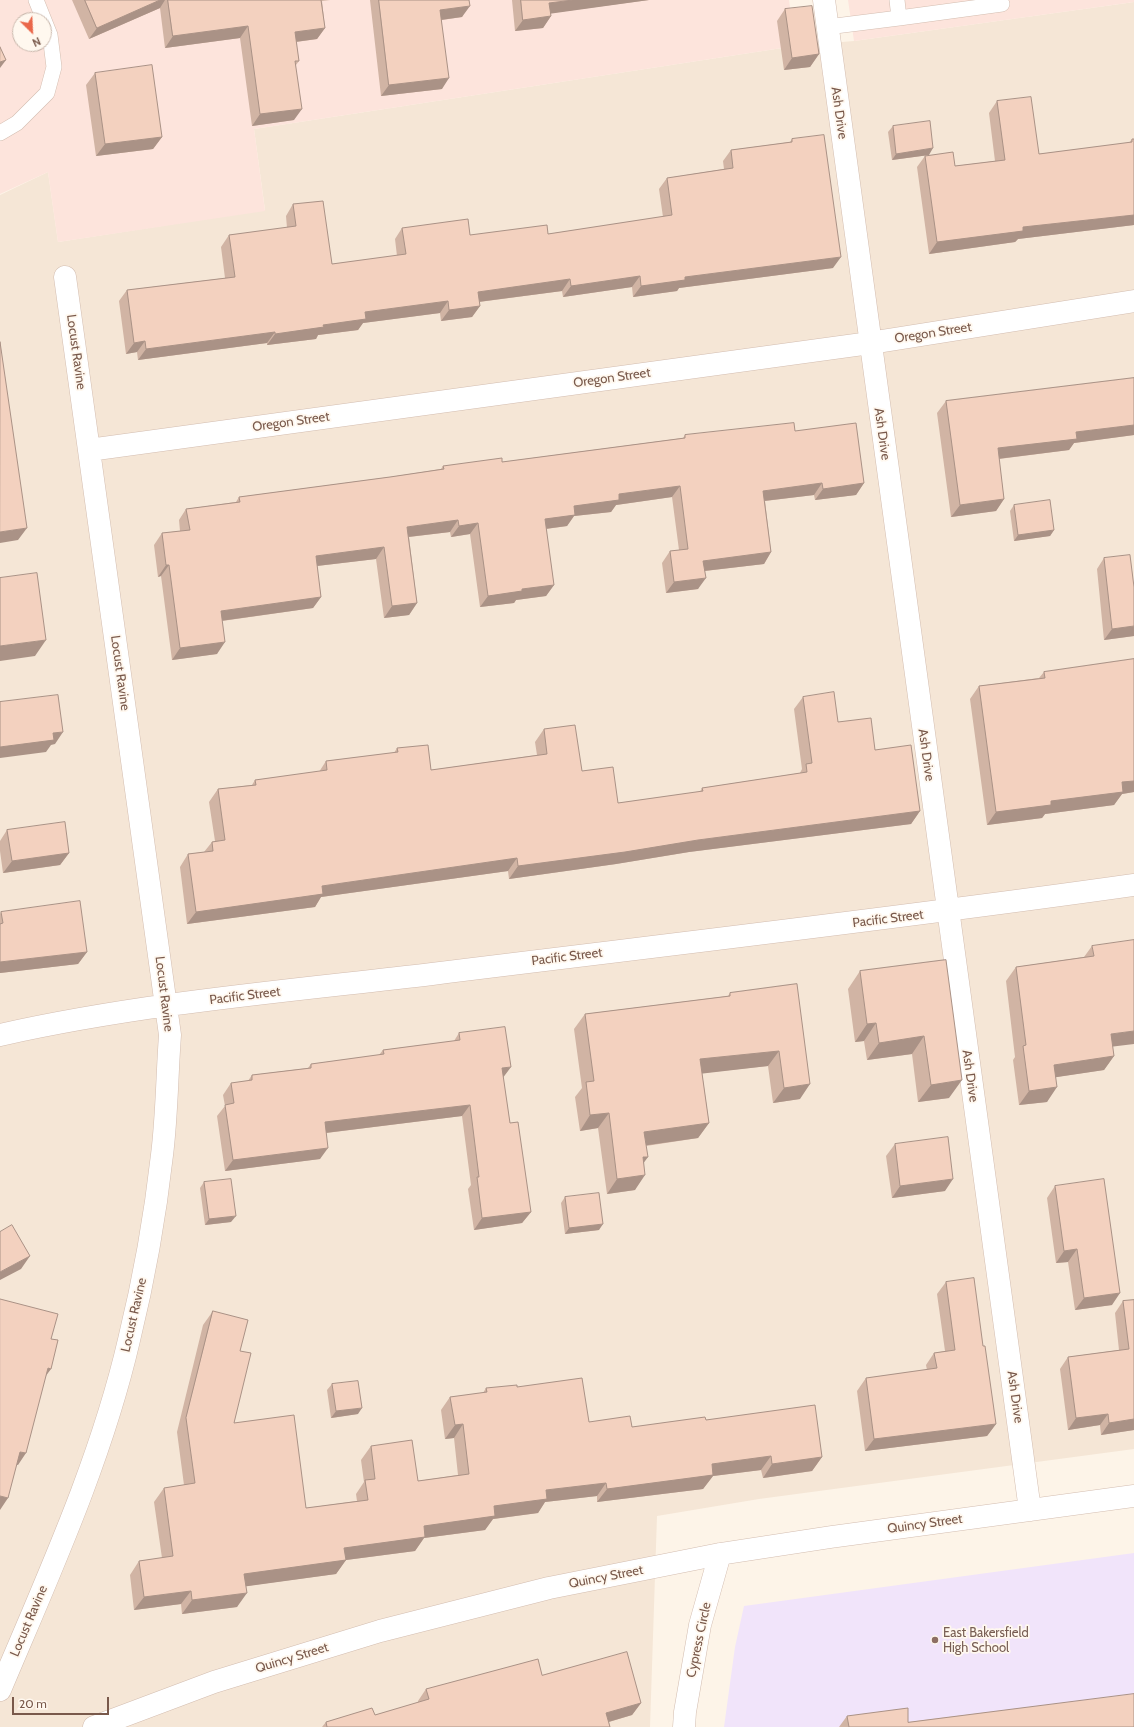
<!DOCTYPE html>
<html>
<head>
<meta charset="utf-8">
<style>
	body { margin:0 }
	#map { position:relative; width:1134px; height:1727px; overflow:hidden; background:#fdf4e8; font-family:Cabin,sans-serif }
	canvas { display:block }
	.north { position:absolute; left:12px; top:12px; width:40px; height:40px; box-sizing:border-box; background:#fff8ef; border:1px solid #c9b8ad; border-radius:50%; rotate:156deg; font-size:11px; font-weight:700; line-height:16px; text-align:center; color:#79594b }
	.north::after { content:''; display:block; margin:auto; width:14px; height:18px; background:#ea674a; clip-path:polygon(50% 0,100% 100%,50% 72%,0 100%) }
	.scale { position:absolute; left:12px; top:1697px; width:97px; height:18px; box-sizing:border-box; border:2px solid #79594b; border-top:0; padding-left:5px; font-size:12px; line-height:14px; white-space:nowrap; color:#79594b; -webkit-text-stroke:3px #fff8ef; paint-order:stroke }
</style>
</head>
<body>
<div id="map">
<canvas width="1134" height="1727"></canvas>
<div class="north">N</div>
<div class="scale">20 m</div>
</div>
<script>
const ctx = document.querySelector('canvas').getContext('2d');
ctx.lineJoin = 'round';
function fill(path, color) {
  ctx.fillStyle = color;
  ctx.fill(path, 'evenodd');
}
function stroke(path, color, width, dash) {
  ctx.strokeStyle = color;
  ctx.lineWidth = width;
  ctx.lineCap = dash ? 'butt' : 'round';
  ctx.setLineDash(dash || []);
  ctx.stroke(path);
}
function label(font, color, halo, rows, align = 'center') {
  ctx.font = font + ' Cabin,sans-serif';
  ctx.lineWidth = 3.5;
  ctx.setLineDash([]);
  ctx.textBaseline = 'middle';
  ctx.strokeStyle = halo;
  ctx.fillStyle = color;
  for (const [text, x, y, turn = 0] of rows) {
    ctx.save();
    ctx.translate(x, y);
    ctx.rotate((+turn || 0) * Math.PI / 180);
    ctx.textAlign = isNaN(turn) ? turn : align;
    if (halo) ctx.strokeText(text, 0, 0);
    ctx.fillText(text, 0, 0);
    ctx.restore();
  }
}
fill(new Path2D(`
	M1134 2V1449L759 1499 657 1516 650 1727H0V195L48 172 58 242 265 210 254 129 795 46 854 41Z`), '#f5e6d6');
fill(new Path2D(`
	M0 0H789L795 46 254 129 265 211 58 242 48 172 0 194ZM20 20H44V44H20Z
	M848 0H1134V2L854 41Z`), '#fde4dc');
fill(new Path2D(`
	M1134 1553V1727H724L735 1647 744 1606Z`), '#f1e4fa');
const service = new Path2D(`
	M36 0 44 20
	M899 18 1002 4
	M827 27 899 18 897 0
	M0 133 17 123 47 93 54 67 50 35 44 20`);
const minor = new Path2D(`
	M824 0 1030 1510
	M89 450 870 343 1134 301
	M0 1035C142 1003 288 991 432 974 666 945 901 918 1134 885
	M0 1690C48 1576 101 1461 129 1340 144 1279 155 1217 162 1155 167 1115 167 1075 170 1035L65 277
	M94 1727 214 1682 380 1631 549 1588 720 1554 831 1537 1134 1496
	M684 1727 685 1712 700 1625 720 1554`);
stroke(service, '#d3bdb0', 16);
stroke(minor, '#d3bdb0', 23);
stroke(service, '#fff', 15);
stroke(minor, '#fff', 22);
fill(new Path2D(`
	M72 0H330L322 1 325 28 317 39 296 42 299 61 296 65 294 120 252 126 240 38 165 48 160 8 89 39Z
	M370 0H469L462 17 442 20V89L381 96Z
	M512 0H649L551 13V16L543 28 515 31Z
	M785 9 819 54 810 67 784 70 777 21Z
	M95 73 162 137 153 149 96 156 86 85Z
	M997 101 1039 154 1129 143 1132 139H1134V226V225L1018 239 1015 242 929 254 917 167 925 156 955 166 995 161 989 113Z
	M893 126 929 155 892 160 888 132Z
	M792 139 833 268 679 288 677 291 633 297 632 287 563 297 562 291 479 302 480 306 472 317 441 321 440 313 363 323 358 330 318 335 316 339 267 345V343L138 360 137 352 126 354 119 301 127 290 225 278 221 247 229 235 287 228 286 216 293 204 332 264 397 256 395 239 402 228 470 235 548 234 663 217 659 189 667 178 724 169 723 161 731 150 790 142Z
	M1134 378V435L1074 443 1069 450 999 459 1004 499 996 511 951 517 937 413 946 401Z
	M795 431 864 483 856 495 815 500 814 495 765 501 771 552 764 564 705 571 698 589 666 593 662 563 670 551 679 550 672 497 616 505 611 512 574 516 567 526 546 529 554 585 546 596 516 600 514 603 480 607 470 534 451 537 450 532 409 537 417 603 409 615 384 618 376 559 317 566 321 597 313 608 222 621 217 654 172 660 161 576 158 577 154 545 162 533 180 531 179 520 186 509 236 502 239 497 390 477 441 469 443 466 502 462 683 438 685 435Z
	M1014 505 1054 530 1050 536 1014 541 1010 511Z
	M1104 558 1134 636 1104 640 1097 569Z
	M1134 659V792L1122 794 1114 805 1045 814 1042 818 987 825 970 699 979 686 1039 678 1044 672Z
	M803 697 875 750 920 811 911 824 689 852 616 864 509 879 508 871 321 897 315 907 187 924 180 867 188 854 204 852 212 842 215 841 209 802 218 789 252 785 255 780 319 772 326 761 394 753 397 748 431 770 537 755 535 742 544 729 582 771 618 803 700 792 702 788 800 773 802 769 794 709Z
	M7 830 69 853 60 865 3 873 0 851V841Z
	M1 912 87 952 78 964 0 973V914Z
	M1092 946 1114 1056 1104 1070 1056 1077 1047 1102 1019 1105 1013 1060 1015 1057 1006 981 1016 967 1084 957Z
	M946 960 949 1098 918 1102 912 1054 867 1060 864 1041 855 1042 848 989 860 971Z
	M797 984 800 1099 773 1103 768 1066 702 1073 709 1123 698 1138 646 1146 644 1162 635 1190 607 1194 598 1128 580 1131 575 1097 582 1088 574 1029 585 1014 728 996 730 993Z
	M459 1033 503 1078 510 1123 531 1212 522 1223 474 1230 468 1189 471 1185 462 1116 326 1133 320 1159 225 1171 217 1116 225 1106 223 1095 231 1083 248 1081 252 1075 308 1068 311 1064 379 1055 383 1050 454 1041Z
	M895 1144 945 1191 892 1198 886 1156Z
	M204 1182 231 1222 205 1225 200 1188Z
	M1055 1186 1112 1305 1075 1310 1068 1262 1056 1263 1047 1198Z
	M565 1197 599 1230 565 1234 561 1203Z
	M946 1282 983 1346 996 1424 987 1436 865 1451 857 1391 866 1378 927 1370 926 1365 934 1353 945 1351 937 1294Z
	M1134 1300V1430L1101 1435 1100 1425 1068 1430 1060 1369 1068 1357 1119 1350 1115 1313 1123 1301Z
	M213 1311 240 1351 234 1423 306 1508 357 1501 356 1494 364 1482 361 1460 371 1446 418 1481 458 1475 454 1438 445 1439 441 1410 450 1397 483 1393 486 1388 517 1387 589 1422 632 1427 706 1420 822 1457 812 1471 763 1478 761 1470 713 1476 703 1489 597 1502V1496L545 1502 538 1513 493 1519 485 1530 424 1538 415 1551 346 1560 336 1574 246 1586 237 1607 182 1614 181 1604 134 1610 130 1575 139 1561 162 1558 154 1502 164 1488 184 1485 177 1432 203 1325Z
	M332 1384 358 1414 331 1418 327 1390Z
	M542 1675 641 1703 632 1715 609 1722 610 1727H322L326 1722 375 1715 418 1703V1701L426 1689Z
	M847 1716 908 1722 1134 1727H839Z`), '#d1b4a4');
fill(new Path2D(`
	M160 0H165L160 8 89 39 97 28Z
	M573 0H649L541 15 549 3Z
	M470 6 462 17 433 21 440 10Z
	M551 16 543 28 515 31 523 20Z
	M248 26 240 38 165 48 173 36Z
	M325 28 317 39 287 43 295 32Z
	M819 54 810 67 784 70 792 58Z
	M6 60 0 68V62Z
	M449 78 442 89 381 96 389 85Z
	M302 109 294 120 252 126 260 114Z
	M162 137 153 149 96 156 105 144Z
	M933 148 929 155 892 160 896 154Z
	M1134 215V225L1018 239 1015 242 929 254 937 242 1023 227Z
	M841 257 833 268 679 288 677 291 633 297 641 286 685 277Z
	M640 276 632 287 563 297 571 286Z
	M570 279 562 291 470 303 478 292Z
	M448 301 440 313 363 323 358 330 318 335 316 339 267 345 275 334 323 325 365 312Z
	M480 306 472 317 441 321 449 310Z
	M275 332 267 343 138 360 146 349Z
	M145 341 137 352 126 354 134 343Z
	M1134 425V435L1074 443 1069 450 989 460 998 448 1076 432Z
	M822 483 814 495 755 502 763 491Z
	M864 483 856 495 815 500 823 489Z
	M680 486 672 497 616 505 611 512 574 516 567 526 537 530 545 519 574 506 619 494Z
	M1004 499 996 511 951 517 960 505Z
	M458 520 450 532 399 538 407 527Z
	M478 523 470 534 451 537 459 526Z
	M27 528 18 540 0 543V532Z
	M1054 530 1050 536 1014 541 1018 535Z
	M384 547 376 559 308 567 316 556Z
	M771 552 764 564 695 572 703 561Z
	M166 565H169L161 576 158 577Z
	M706 578 698 589 666 593 674 582Z
	M554 585 546 596 516 600 514 603 480 607 488 596 522 589Z
	M321 597 313 608 213 622 221 611Z
	M417 603 409 615 384 618 392 606Z
	M1134 626V636L1104 640 1112 629Z
	M46 640 35 656 0 661V646Z
	M225 642 217 654 172 660 180 648Z
	M63 732 55 744 51 745 46 752 0 758V747L53 733Z
	M1134 781V792L1122 794 1114 805 1045 814 1042 818 987 825 996 812 1051 801 1122 782Z
	M920 811 911 824 689 852 616 864 509 879 518 866 698 840Z
	M69 853 60 865 3 873 12 861Z
	M517 858 508 871 321 897 315 907 187 924 196 912 322 886Z
	M87 952 78 964 0 973V962Z
	M876 1023 864 1041 855 1042 867 1024Z
	M1134 1031V1044L1101 1048 1111 1034Z
	M924 1036 912 1054 867 1060 879 1043Z
	M779 1051 768 1066 690 1075 700 1059Z
	M1114 1056 1104 1070 1044 1079 1054 1065Z
	M511 1067 502 1079V1068Z
	M962 1080 949 1098 918 1102 931 1085Z
	M810 1084 800 1099 773 1103 784 1088Z
	M1057 1087 1047 1102 1019 1105 1029 1091Z
	M470 1105 462 1116 317 1134 325 1122Z
	M609 1113 598 1128 580 1131 590 1115Z
	M709 1123 698 1138 634 1147 644 1132Z
	M328 1148 320 1159 225 1171 233 1160Z
	M643 1157H648L637 1172Z
	M645 1175 635 1190 607 1194 617 1179Z
	M953 1179 945 1191 892 1198 900 1186Z
	M531 1212 522 1223 474 1230 482 1218Z
	M236 1216 231 1222 205 1225 209 1219Z
	M603 1224 599 1230 565 1234 569 1228Z
	M1077 1249 1068 1262 1056 1263 1064 1251Z
	M30 1256 21 1269 0 1280V1272Z
	M1120 1293 1112 1305 1075 1310 1084 1298Z
	M48 1368 51 1369 42 1381Z
	M362 1408 358 1414 331 1418 336 1411Z
	M1108 1414 1100 1425 1068 1430 1076 1418Z
	M1134 1419V1430L1101 1435 1109 1423Z
	M463 1424 454 1438 445 1439 455 1425Z
	M996 1424 987 1436 865 1451 874 1439Z
	M20 1452 26 1453 18 1465 12 1464Z
	M771 1456 761 1470 713 1476 703 1489 597 1502 607 1489 712 1464Z
	M822 1457 812 1471 763 1478 772 1464Z
	M606 1483 597 1496 545 1502 538 1513 493 1519 485 1530 424 1538 415 1551 346 1560 336 1574 234 1588 244 1574 344 1548 494 1506 546 1490Z
	M0 1496 8 1498 0 1510Z
	M191 1591 181 1604 134 1610 144 1597Z
	M247 1593 237 1607 182 1614 192 1600Z
	M641 1703 632 1715 598 1725 606 1713Z`), '#aa9286');
const building = new Path2D(`
	M85 0H160L97 28Z
	M168 0H321L325 28 295 32 299 61H295L302 109 260 114 248 26 173 36Z
	M379 0H469L470 6 440 10 449 78 389 85Z
	M521 0H573L549 3 551 16 523 20Z
	M812 6 819 54 792 58 785 9Z
	M0 47 6 60 0 62Z
	M152 65 162 137 105 144 95 73Z
	M1031 97 1039 154 1132 142V139H1134V215L1023 227V231L937 242 925 156 953 152 955 166 1005 160 997 101Z
	M930 121 933 148 896 154 893 126Z
	M824 135 841 257 685 277V280L641 286 640 276 571 286 570 279 478 292 480 306 449 310 448 301 365 312 366 319 323 325 324 327 275 334V332L146 349 145 341 134 343 127 290 235 277 229 235 296 226 293 204 323 201 332 264 406 254 402 228 468 219 470 235 547 225 548 234 672 215 667 178 733 168 731 150 792 142V139Z
	M0 342 27 528 0 532Z
	M1134 378V425L1076 432 1077 439 998 448 1004 499 960 505 946 401Z
	M794 423 795 431 856 423 864 483 823 489 822 483 763 491 771 552 703 561 706 578 674 582 670 551 688 549 680 486 619 494V500L574 506 575 515 545 519 554 585 522 589V591L488 596 478 523 459 526 458 520 407 527 417 603 392 606 384 547 316 556 321 597 221 611 225 642 180 648 169 565H166L162 533 190 530 186 509 240 502 239 497 390 477 444 469 443 466 502 458V462L685 438V435Z
	M1050 500 1054 530 1018 535 1014 505Z
	M1130 555 1134 587V626L1112 629 1104 558Z
	M37 573 46 640 0 646V578Z
	M1134 659V781L1122 782 1123 792 1051 801V805L996 812 979 686 1045 678 1044 672Z
	M834 692 838 722 871 718 875 750 911 745 920 811 698 840 625 852 518 866 517 858 322 886 323 894 196 912 188 854 213 851 212 842 225 840 218 789 256 785 255 780 327 770 326 761 398 752 397 748 428 745 431 770 547 754 544 729 575 725 582 771 613 767 618 803 703 791 702 788 807 772 806 764 812 763 803 697Z
	M58 695 63 732 53 733 54 740 0 747V702Z
	M65 822 69 853 12 861 7 830Z
	M80 901 87 952 0 962V924L3 923 1 912Z
	M1134 940V1031L1111 1034 1114 1056 1054 1065 1057 1087 1029 1091 1023 1046 1026 1045 1016 967 1094 956 1092 946Z
	M946 960 962 1080 931 1085 924 1036 879 1043 876 1023 867 1024 860 971Z
	M797 984 810 1084 784 1088 779 1051 700 1059 709 1123 644 1132 648 1157H643L645 1175 617 1179 609 1113 590 1115 586 1082 594 1081 585 1014 730 996V993Z
	M505 1027 511 1067 502 1068 510 1123 518 1122 531 1212 482 1218 477 1177H479L470 1105 325 1122 328 1148 233 1160 225 1105 234 1103 231 1083 252 1080V1075L311 1068V1064L384 1054 383 1050 460 1040 459 1033Z
	M948 1137 953 1179 900 1186 895 1144Z
	M231 1179 236 1216 209 1219 204 1182Z
	M1104 1179 1120 1293 1084 1298 1077 1249 1064 1251 1055 1186Z
	M599 1193 603 1224 569 1228 565 1197Z
	M12 1225 30 1256 0 1272V1232Z
	M974 1278 983 1346H985L996 1424 874 1439 866 1378 937 1368 934 1353 955 1350 946 1282Z
	M0 1299 58 1314 51 1339 58 1340 51 1369 48 1368 26 1453 20 1452 8 1498 0 1496Z
	M1134 1300V1419L1109 1423 1108 1414 1076 1418 1068 1357 1129 1349 1123 1301Z
	M213 1311 248 1320 240 1351 251 1353 234 1423 294 1415 306 1508 368 1500 365 1480 375 1479 371 1446 412 1440 418 1481 469 1474 463 1424 455 1425 450 1397 487 1392 486 1388 517 1385V1387L582 1378 589 1422 630 1416 632 1427 705 1417 706 1420 815 1405 822 1457 772 1464 771 1456 712 1464 713 1475 607 1489 606 1483 546 1490 547 1499 494 1506 495 1516 424 1526 425 1537 344 1548 346 1560 244 1574 247 1593 192 1600 191 1591 144 1597 139 1561 173 1556 164 1488 195 1483 186 1418Z
	M358 1381 362 1408 336 1411 332 1384Z
	M627 1652 641 1703 606 1713 610 1727H327L326 1722 372 1708 375 1715 429 1699 426 1689 538 1659 542 1675Z
	M1134 1694V1727H849L847 1716 908 1708V1722Z`);
fill(building, '#f3d1bf');
stroke(building, '#aa9286', 1);
for (const [x, y, r, color] of [
	[935,1640,4,"#8d6e63"]
]) {
  const dot = new Path2D();
  dot.arc(x, y, r, 0, 2 * Math.PI);
  ctx.fillStyle = color;
  ctx.fill(dot);
  stroke(dot, '#fff8ef', 1.5);
}
label('13px', '#79594b', '#fff8ef', [
	["Ash Drive",839,113,82],
	["Oregon Street",933,333,-9],
	["Locust Ravine",76,352,82],
	["Oregon Street",612,378,-8],
	["Oregon Street",291,422,-8],
	["Ash Drive",882,434,82],
	["Locust Ravine",120,673,82],
	["Ash Drive",926,755,82],
	["Pacific Street",888,919,-7],
	["Pacific Street",567,957,-7],
	["Locust Ravine",164,994,83],
	["Pacific Street",245,996,-7],
	["Ash Drive",970,1076,82],
	["Locust Ravine",134,1315,-77],
	["Ash Drive",1015,1397,82],
	["Quincy Street",925,1524,-8],
	["Quincy Street",606,1577,-11],
	["Locust Ravine",29,1621,-67],
	["Cypress Circle",699,1640,-78],
	["Quincy Street",292,1658,-17]
]);
label('13px', '#785e54', '#fff8ef', [
	["East Bakersfield",943,1633],
	["High School",943,1648]
], 'left');
</script>
</body>
</html>
